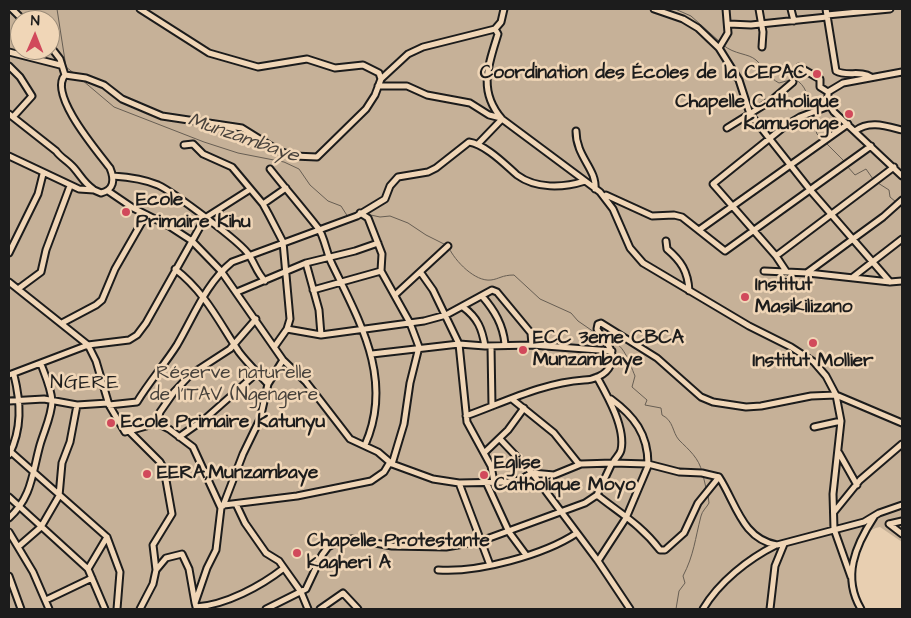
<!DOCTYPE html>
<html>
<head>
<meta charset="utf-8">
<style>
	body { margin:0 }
	#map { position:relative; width:911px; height:618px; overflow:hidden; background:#e8cfb1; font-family:"Architects Daughter",sans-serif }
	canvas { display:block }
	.frame { position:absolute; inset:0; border:10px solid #1c1c1c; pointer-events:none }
	.north { position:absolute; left:10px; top:10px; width:50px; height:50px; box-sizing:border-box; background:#f0d6b7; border:1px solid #9b8c79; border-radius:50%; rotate:1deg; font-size:14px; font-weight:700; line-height:20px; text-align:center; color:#1c1c1c }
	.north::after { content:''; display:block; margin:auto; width:18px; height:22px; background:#d1495b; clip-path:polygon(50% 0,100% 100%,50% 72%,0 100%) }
</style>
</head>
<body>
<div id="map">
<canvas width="911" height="618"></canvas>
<div class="frame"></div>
<div class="north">N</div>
</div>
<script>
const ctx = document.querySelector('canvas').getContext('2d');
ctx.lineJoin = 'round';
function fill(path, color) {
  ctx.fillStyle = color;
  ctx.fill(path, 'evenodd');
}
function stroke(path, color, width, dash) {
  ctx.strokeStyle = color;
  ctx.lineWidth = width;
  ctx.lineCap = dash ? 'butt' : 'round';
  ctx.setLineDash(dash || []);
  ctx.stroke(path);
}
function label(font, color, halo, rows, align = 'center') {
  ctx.font = font + ' "Architects Daughter",sans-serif';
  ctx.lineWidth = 5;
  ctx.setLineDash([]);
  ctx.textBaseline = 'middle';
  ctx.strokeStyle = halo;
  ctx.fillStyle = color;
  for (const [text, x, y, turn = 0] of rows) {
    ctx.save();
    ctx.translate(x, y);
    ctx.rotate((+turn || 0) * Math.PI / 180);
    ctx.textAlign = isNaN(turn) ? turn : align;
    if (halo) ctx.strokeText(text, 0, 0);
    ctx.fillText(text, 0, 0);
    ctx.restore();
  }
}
fill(new Path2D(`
	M9 9H902V542L880 527C856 530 853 569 857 588 858 595 862 603 866 609H9ZM20 20H50V50H20Z`), '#c6b198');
stroke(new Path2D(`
	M57 9 66 67 75 74
	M675 9 691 16 720 42
	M723 45C735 55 748 53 756 60 764 67 769 78 779 83L794 79C807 85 808 97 809 110
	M82 80 114 107 204 142 238 153 284 162 299 169 310 185 328 201 341 206 348 217 350 216
	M810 114 817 134 822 139
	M825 142 845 162
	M847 166 855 175 866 169 873 179
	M878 183 889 190 890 197 896 202
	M366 214 380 217 390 216 408 223 426 235 446 245
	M449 248C455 261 475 282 491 280 499 279 502 275 514 275L540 299 571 313 578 321 597 334
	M608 339C624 343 629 362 635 376L632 387 647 400 645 405 661 408 662 415C674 421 672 432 679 440 689 450 699 458 702 472
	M703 475 706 488
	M676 609 679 591 685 583 683 576C694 555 695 539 701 516 702 511 707 507 709 503L708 495`), '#675e53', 1);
const minor = new Path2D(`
	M12 9 23 20
	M140 9 209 53 258 67 307 59 335 68 363 65 379 73 381 79
	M654 9 683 19 698 28 719 48 739 80 750 114 811 191 890 282
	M759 9 763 32 762 47
	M791 9 794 21
	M826 9 836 71C846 77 861 70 871 77
	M827 15 890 9
	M729 24 751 25 827 17
	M495 29 498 34C488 66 478 91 502 119L600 192 613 209 630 248 643 263 749 326 791 347 814 362 826 376 836 395 841 421 833 494 834 529 851 577
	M50 46 60 59 65 75
	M719 48 728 33 726 9
	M9 52 60 65
	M9 66 20 77 32 96 13 117
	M799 67 820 79V87L828 92
	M65 75 86 78 104 85 122 99 162 116 242 128 279 151 294 156 317 157 366 109 375 95 381 79 408 54 423 47 495 29 501 22 504 9
	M378 86H407L427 95 470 103 489 115 501 118
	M828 92V103L834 112 902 176
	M828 92 843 83 902 72
	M9 114 56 151C61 158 68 161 74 168 81 176 84 183 93 189
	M727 128 772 100 793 82
	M576 131C576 157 597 169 595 189
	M855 131C869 120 886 126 902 130
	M478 144 502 119
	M184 145 193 144 203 154 232 167 263 204 269 215 283 242 290 319 287 329 275 346
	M9 156 79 189 94 190 101 193C114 190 115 180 110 168 97 151 48 94 65 75
	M270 169C286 189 303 209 318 228 324 235 327 255 332 264 360 322 394 380 365 445
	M113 176C128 177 144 179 158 185 173 192 241 242 249 255 255 264 257 273 265 281
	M108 191 133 208 169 226 192 241 221 271 283 360 306 382 350 439 378 452 392 464 433 479 459 483 508 482 520 480 532 473 554 475 581 464 613 463 648 464 679 472 702 473 719 477C736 503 742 539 777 545L864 522 879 513 902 505
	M606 195 652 216 674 215 682 217 725 251 871 146
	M263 204 286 188
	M360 213 368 218 382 254 381 271 410 323 419 347 410 383 404 424 392 464
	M699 230 848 124
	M666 241 667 249C681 261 688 271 689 291
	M9 253 38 194 43 174
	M776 256 894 167
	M306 263 319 310 321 335
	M175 269C205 292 219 322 239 352 248 364 258 373 268 384
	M764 271 808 273 890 282 902 281
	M786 271 776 256 713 184 785 126 800 117 829 106
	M808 272 883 217 902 200
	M421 273 433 290 459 344 467 422 491 466 494 482
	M853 277 902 239
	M9 282 88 345 96 361 109 405 125 432 157 423 169 429 193 447 221 508 216 550 207 568 195 603 189 569 182 554 166 558 156 570
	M18 289 41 272 46 250 70 186
	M313 290 381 271
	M237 292 306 263 355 251 378 243
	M395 295 448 246
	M482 296C495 311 503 325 505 344
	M463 307C478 318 482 329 485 346
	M62 323 96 305 102 300 115 269 146 215
	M287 329 321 335 424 321 446 315 492 290 497 292 531 333 532 345
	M491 346 492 406
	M372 354 459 344 485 346 532 345 612 351
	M9 375 88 345 129 340 137 335 146 323 205 218 249 190
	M597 377C607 395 626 428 621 450 620 455 615 458 613 463
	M512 399 554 433 578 463 581 464
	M611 399C634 416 648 434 648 464
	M9 401 44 399 77 405 108 403
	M109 405 137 402C149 382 165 364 177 345 194 316 206 283 232 262L357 216 385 199 390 186 398 177 428 172 436 168 469 142C477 143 483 147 490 152 500 159 508 167 517 175 536 189 563 188 585 181
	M466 416C505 402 542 383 584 380 593 380 606 375 610 366 618 351 603 340 597 329L598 324 601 323 657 358 701 397 713 402 746 407 761 406 811 396 836 395 902 423
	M157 423 160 412 174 392 190 375 230 349 256 319
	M814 427 841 421
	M129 431 160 462 164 469 172 514 153 545 156 570 153 584 140 609
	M179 437 206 418 258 372
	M500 439 532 473
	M11 452 107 537 120 572 117 609
	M484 453 508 430 524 408
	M839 453 857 485
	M9 455C22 429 21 403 14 375
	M533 474 598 561 630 609
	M486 482 509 532 526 555
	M459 483 490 565
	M597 495C621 514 641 525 660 550H665L684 533 698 503 719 477
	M9 497 88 569 105 609
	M236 504 245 523 266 553 279 561 301 592 308 609
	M224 505 297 496 371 481 384 472 390 462
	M223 506 243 454 260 419 268 384 283 360
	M834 512 860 480 902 444
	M9 518C32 497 32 474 40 445 44 431 52 415 52 401 51 388 45 375 41 364
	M889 524 902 534
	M889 524 902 521
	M9 532 33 572 49 609
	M18 547 41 527 59 496 62 463 70 442 77 405
	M598 561 626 518 648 466
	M88 569 107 537
	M438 570C477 573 544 555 577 533
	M9 576 21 609
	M46 600 92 578
	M195 603 196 607C226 605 261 586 284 568
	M266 609 306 589 322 555 328 547 339 541 352 539 392 546 446 547 481 541 585 503 597 495 612 463
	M320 609 343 593 358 609
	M703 609C719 582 748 559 776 545
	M770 609 775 566 784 544
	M861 609C842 577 855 546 874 517`);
stroke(minor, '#1c1c1c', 9);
stroke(minor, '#f0d6b7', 5);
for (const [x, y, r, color] of [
	[817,74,5,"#d1495b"],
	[849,114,5,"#d1495b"],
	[126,212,5,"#d1495b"],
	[745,297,5,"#d1495b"],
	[813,343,5,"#d1495b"],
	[523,350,5,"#d1495b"],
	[111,423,5,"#d1495b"],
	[147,474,5,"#d1495b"],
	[484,475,5,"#d1495b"],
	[297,553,5,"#d1495b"]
]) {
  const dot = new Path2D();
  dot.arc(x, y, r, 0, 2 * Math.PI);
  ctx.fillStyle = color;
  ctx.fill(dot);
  stroke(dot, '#f0d6b7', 2);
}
label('bold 19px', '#1c1c1c', '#f0d6b7', [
	["Coordination des Écoles de la CEPAC",807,74,"right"],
	["Chapelle Catholique",839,103,"right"],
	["Kamusonge",839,125,"right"],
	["Ecole",136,201],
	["Primaire Kihu",136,223],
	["Institut",755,286],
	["Masikilizano",755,308],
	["ECC 3eme CBCA",533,339],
	["Munzambaye",533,361],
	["Institut Mollier",813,362,"center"],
	["Ecole Primaire Katunyu",121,423],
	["Eglise",494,464],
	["Catholique Moyo",494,486],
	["EERA,Munzambaye",157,474],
	["Chapelle Protestante",307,542],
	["kagheri A",307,564]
], 'left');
label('19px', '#46413b', '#f0d6b7', [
	["Réserve naturelle",234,374],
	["de l'ITAV (Ngengere",234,396]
]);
label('italic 20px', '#48423c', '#f0d6b7', [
	["Munzambaye",243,139,19]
]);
ctx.letterSpacing = '1px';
label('20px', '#1c1c1c', '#f0d6b7', [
	["NGERE",85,384]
]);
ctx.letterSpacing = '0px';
</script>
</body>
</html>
